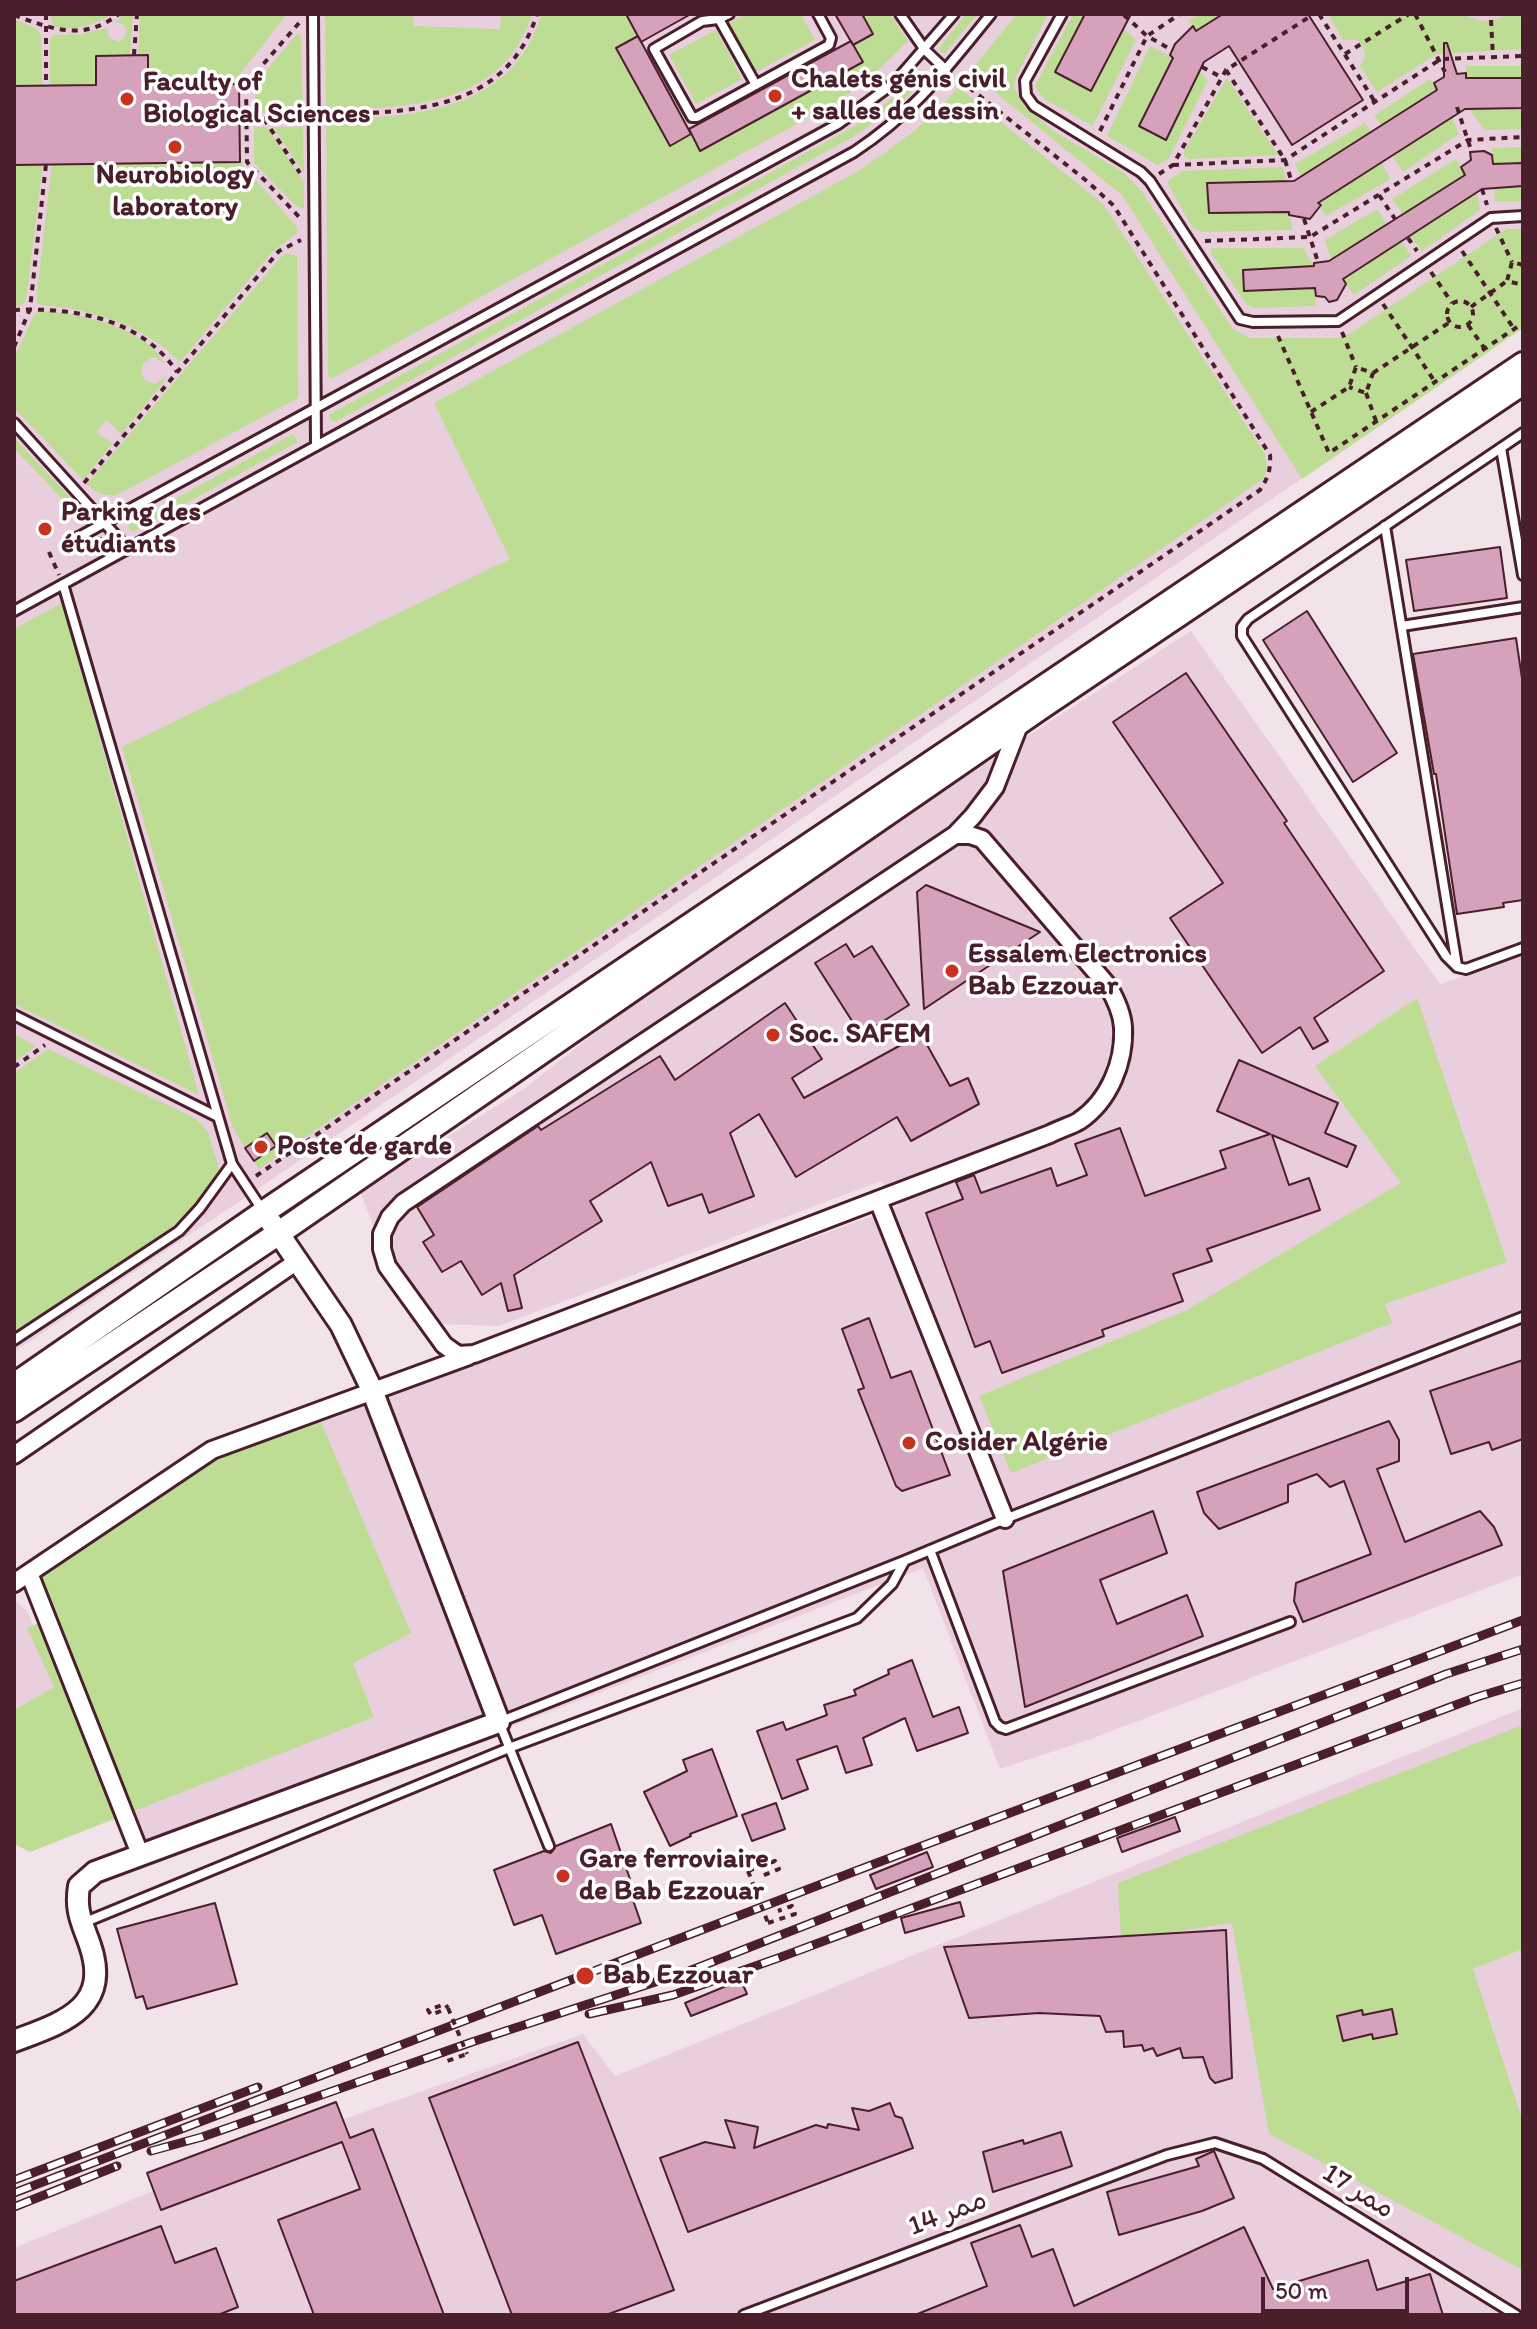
<!DOCTYPE html>
<html>
<head>
<meta charset="utf-8">
<style>
	body { margin:0 }
	#map { position:relative; width:1537px; height:2329px; overflow:hidden; background:#f2e3eb; font-family:Itim,sans-serif }
	canvas { display:block }
	.frame { position:absolute; inset:0; border:16px solid #4a1f2b; pointer-events:none }
	.scale { position:absolute; left:1261px; top:2277px; width:148px; height:36px; box-sizing:border-box; border:4px solid #4a1f2b; border-top:0; padding-left:10px; font-size:24px; line-height:28px; white-space:nowrap; color:#4a1f2b; -webkit-text-stroke:6px #fff; paint-order:stroke }
</style>
</head>
<body>
<div id="map">
<canvas width="1537" height="2329"></canvas>
<div class="frame"></div>
<div class="scale">50 m</div>
</div>
<script>
const ctx = document.querySelector('canvas').getContext('2d');
ctx.lineJoin = 'round';
function fill(path, color) {
  ctx.fillStyle = color;
  ctx.fill(path, 'evenodd');
}
function stroke(path, color, width, dash) {
  ctx.strokeStyle = color;
  ctx.lineWidth = width;
  ctx.lineCap = dash ? 'butt' : 'round';
  ctx.setLineDash(dash || []);
  ctx.stroke(path);
}
function label(font, color, halo, rows, align = 'center') {
  ctx.font = font + ' Itim,"Playpen Sans Arabic",sans-serif';
  ctx.lineWidth = 7;
  ctx.setLineDash([]);
  ctx.textBaseline = 'middle';
  ctx.strokeStyle = halo;
  ctx.fillStyle = color;
  for (const [text, x, y, turn = 0] of rows) {
    ctx.save();
    ctx.translate(x, y);
    ctx.rotate((+turn || 0) * Math.PI / 180);
    ctx.textAlign = isNaN(turn) ? turn : align;
    if (halo) ctx.strokeText(text, 0, 0);
    ctx.fillText(text, 0, 0);
    ctx.restore();
  }
}
fill(new Path2D(`
	M14 14H1523V328L240 1201 14 1352Z
	M1191 631 1440 984 1523 954V1574L1091 1739 1000 1769 923 1568 154 1864 40 1576 213 1460 899 1206 881 1181 499 1326 412 1323 360 1192 525 1088 726 930Z
	M14 1600 27 1611 62 1694 14 1720Z
	M1523 1708V2315H14V2248L229 2160 583 2034 615 2076Z`), '#e9cfdd');
fill(new Path2D(`
	M50 14H112C96 25 73 32 53 26Z
	M140 14H287L240 74 239 84 148 85V55H138Z
	M325 14H413L414 26 500 29 501 14H532C504 106 407 109 326 109Z
	M541 14 558 16 567 14H635L628 18 638 36 616 48 669 145 691 134 700 150 862 63 853 45 873 34 862 14H890L908 41 865 83 831 105 331 379 328 375 326 119C411 118 514 112 541 14Z
	M746 14H801L815 40 756 72 729 23Z
	M966 14H978L945 53H941L939 48Z
	M1017 14H1048L1016 77 1014 87 1024 106 1055 132 1123 172 1143 193 1233 329 1250 338H1337L1349 334 1506 229H1523V328L1302 479 1122 195 970 72Z
	M1073 14H1085L1055 71 1090 90 1123 28 1136 40 1093 126 1044 99 1035 86Z
	M1199 14H1223L1196 31 1189 20Z
	M1328 14H1459L1483 21 1518 14 1523 22V49L1437 54 1377 92 1360 66C1368 57 1366 48 1357 40H1343Z
	M133 15 130 55 97 56 96 85 50 86V40L53 35 81 34 107 28 109 38 118 42 124 39 127 30 124 25 116 22 122 16Z
	M14 19 37 29 41 35 42 86H14Z
	M716 30 742 79 696 104 669 55Z
	M301 34 303 113 255 112V84L296 35Z
	M1150 46 1173 58 1139 127 1166 140 1200 72 1208 80 1169 158 1157 165 1107 136Z
	M1466 66H1523V78H1466Z
	M919 72 924 73 925 78 905 99 858 134 335 422 330 419V414L853 127 899 93Z
	M1227 78 1278 155 1189 159 1184 156V151Z
	M1430 79 1437 90 1381 125 1374 116Z
	M958 87 1104 205 1265 454 1267 468 1263 479 259 1169 254 1161 276 1146 267 1133 245 1148 233 1128 122 747 510 559 434 403 855 173C894 147 929 123 958 87Z
	M1523 108V129L1485 130 1469 109Z
	M1452 117 1459 134 1403 172 1392 155Z
	M1365 123 1371 132 1301 176 1295 164Z
	M254 127H267L304 182V208L296 206 254 163Z
	M273 127H303L304 173Z
	M1523 147V163L1493 164 1492 148Z
	M1456 159 1465 175 1403 214 1392 199Z
	M240 162 297 227V233L271 253 180 362C174 357 168 350 161 345 126 320 83 308 40 305L36 301 52 164Z
	M1381 162 1391 179 1326 216 1318 203Z
	M43 164 26 300 20 306H14V165Z
	M1283 167 1286 181 1207 183 1209 213 1289 212 1293 230 1203 232 1192 227 1167 182 1182 171Z
	M1523 186V201H1495L1494 188Z
	M1477 192 1480 210 1422 251 1410 236Z
	M1377 209 1387 224 1331 259 1325 240Z
	M1402 241 1411 256 1354 295 1343 279Z
	M1212 248H1303L1314 266 1243 270 1244 290 1315 288 1316 306 1255 308 1247 305 1211 253Z
	M287 253 297 256 298 398 117 495C104 496 96 493 87 484L281 257Z
	M38 311C76 312 146 327 165 364L154 357 143 363 141 372 145 380 156 384 166 376 164 382 121 434 107 420 96 433 113 443 83 480 14 408V359L34 315Z
	M293 434 298 442 133 532 129 530 128 525Z
	M14 438 69 496 68 500 64 501 14 448Z
	M62 603 199 1095 14 1004V629Z
	M1417 998 1507 1262 1385 1304 1392 1323 1011 1473 979 1396 1185 1311 1401 1183 1315 1066Z
	M14 1034 36 1046 14 1062Z
	M48 1049 195 1118 208 1132 219 1169 196 1205 168 1230 14 1332V1073Z
	M320 1420 411 1633 353 1663 374 1717 30 1852 14 1844V1710L54 1687 27 1628 57 1615 40 1576 213 1460Z
	M1523 1725V1949L1473 1969 1523 2122V2270L1269 2134 1232 1923 1121 1940 1118 1883Z`), '#bddc94');
const building = new Path2D(`
	M626 14H691L641 42Z
	M835 14H862L873 34 853 45Z
	M1085 14H1131L1091 91 1055 72Z
	M1223 14H1308L1363 100 1292 145 1229 46 1204 62 1166 140 1139 126 1173 58 1170 55 1175 44 1193 26 1196 31Z
	M638 36 691 134 670 146 616 48Z
	M851 41 863 62 700 151 689 129Z
	M1444 43H1447L1457 74 1466 73V78H1523V108L1465 109 1318 203 1321 205 1310 219 1289 215V212L1209 213 1207 183 1294 181 1437 90 1434 83 1444 77Z
	M148 55V85L239 84 240 162 14 165V86L96 85V56Z
	M1484 151 1492 155 1493 164 1523 163V186L1482 189 1343 279 1346 284 1337 300 1329 302 1325 297 1316 296 1315 288 1244 291 1243 270 1314 266V263L1329 261 1465 175 1461 167 1471 160 1470 152Z
	M1500 547 1507 598 1414 611 1406 560Z
	M1307 611 1397 753 1353 782 1263 640Z
	M1516 638 1523 685V900L1503 903 1504 907 1457 914 1436 774H1434L1413 654Z
	M1186 673 1287 821 1284 823 1384 971 1314 1018 1328 1041 1313 1049 1300 1027 1262 1053 1170 918 1223 883 1113 722Z
	M926 885 1040 932 924 1009 917 892Z
	M846 944 854 957 872 946 909 1005 861 1035 815 963Z
	M785 1003 822 1059 792 1078 804 1098 921 1034 950 1086 968 1078 979 1104 911 1141 897 1117 796 1177 759 1114 730 1133 754 1196 709 1213 702 1194 668 1206 651 1162 590 1201 602 1221 514 1275 522 1308 508 1311 501 1283 482 1295 461 1261 442 1272 423 1242 434 1235 417 1207 538 1126 541 1130 660 1056 675 1080Z
	M1239 1060 1338 1103 1325 1133 1356 1146 1347 1167 1272 1135 1289 1185 1309 1178 1320 1210 1207 1249 1212 1261 1173 1274 1183 1301 1102 1330 1104 1336 1002 1373 990 1341 975 1347 926 1213 963 1199 956 1182 974 1175 981 1193 1051 1168 1057 1186 1087 1175 1075 1144 1120 1128 1145 1196 1226 1168 1220 1151 1270 1134 1217 1111Z
	M267 1133 276 1146 254 1161 245 1148Z
	M869 1318 891 1378 911 1371 950 1475 902 1491 896 1486 858 1390 864 1388 842 1329Z
	M1523 1360V1439L1492 1450 1489 1442 1451 1454 1430 1391Z
	M1389 1421 1399 1440V1461L1377 1469 1405 1542 1480 1511 1494 1527 1502 1545 1303 1622 1294 1601 1296 1583 1371 1554 1344 1481 1330 1487 1317 1474 1288 1485V1502L1219 1529 1204 1513 1197 1492Z
	M1153 1511 1167 1553 1100 1580 1117 1624 1187 1595 1203 1636 1025 1707 1003 1571Z
	M912 1660 933 1717 959 1707 968 1733 917 1751 905 1718 863 1738 872 1765 846 1773 837 1746 797 1760 808 1789 782 1799 757 1731 783 1722 786 1730 827 1715 824 1705 856 1695 854 1690 889 1674 888 1670Z
	M712 1749 737 1816 690 1834 691 1836 670 1846 644 1792 687 1771 683 1760Z
	M776 1803 785 1829 752 1841 742 1815Z
	M1175 1817 1180 1831 1122 1852 1117 1838Z
	M611 1824 631 1882 627 1883 641 1923 556 1954 542 1915 514 1925 494 1870 544 1851 551 1853 556 1846Z
	M927 1852 933 1867 876 1889 870 1875Z
	M960 1902 964 1916 905 1933 901 1918Z
	M215 1903 237 1984 147 2009 143 1996 136 1998 117 1929Z
	M1226 1930 1232 2078 1215 2083 1210 2078 1203 2057 1183 2058 1180 2048 1157 2056 1153 2048 1144 2051 1142 2045 1124 2047 1123 2031 1106 2032 1100 2016 1039 2013 969 2018 944 1947Z
	M741 1980 747 1994 691 2016 685 2003Z
	M1392 2009 1397 2034 1373 2039 1372 2034 1343 2041 1337 2016 1362 2010 1363 2015Z
	M578 2042 674 2290 606 2315H512L429 2098Z
	M336 2102 350 2138 373 2129 444 2315H314L278 2220 360 2189 342 2142 161 2210 147 2173Z
	M890 2103 895 2116 902 2118 913 2148 688 2232 660 2158 705 2142 735 2148 725 2120 758 2127 754 2148 816 2125 827 2128 828 2124 859 2130 852 2108 869 2111Z
	M1061 2132 1072 2166 993 2192 983 2152 1023 2140 1024 2144Z
	M1214 2151 1234 2198 1202 2211 1119 2235 1107 2192 1199 2166 1196 2159Z
	M1020 2225 1032 2257 1053 2249 1074 2306 1244 2227 1273 2289 1368 2260 1377 2290 1430 2274 1443 2315H915L987 2286 971 2243Z
	M161 2226 175 2263 216 2248 238 2307 218 2315H14V2281Z`);
fill(building, '#d5a1bb');
stroke(building, '#4a1f2b', 2);
const service = new Path2D(`
	M313 14 316 446
	M729 14 718 19 702 21 654 49 692 117H697L829 45 831 38 818 14
	M900 14 925 50 946 70
	M1062 14 1025 81 1026 95 1034 106 1141 172 1150 181 1240 319 1253 322 1338 321 1491 218 1523 216
	M719 19 756 85
	M14 423 128 549
	M1523 433 1248 619 1242 627V636L1446 956 1457 967 1466 969 1523 948
	M1501 448 1523 575
	M1385 526 1457 966
	M75 539 838 124 894 83 954 14
	M75 539 127 549
	M63 584 232 1164 263 1211
	M14 611 854 152C915 112 946 69 991 14
	M1402 626 1523 607
	M14 1015 218 1117
	M14 1340 179 1231 200 1208 232 1164
	M930 1550 995 1722 1000 1727 1006 1729 1290 1622
	M549 1846 499 1722 904 1561 1005 1519 1523 1317
	M83 1923 509 1748 857 1618 892 1584 904 1562
	M744 2315 1167 2155 1215 2143 1263 2159 1516 2315`);
const minor = new Path2D(`
	M955 835H970L982 839 1108 986C1115 998 1122 1012 1123 1027 1125 1062 1109 1101 1079 1121 1071 1126 1059 1129 1050 1134L474 1354 458 1355 444 1345 387 1266 382 1249V1234L390 1217 403 1203Z
	M955 835 973 816 995 787 1021 720
	M878 1200 1005 1519
	M14 1455 299 1260
	M29 1573 140 1854
	M14 1583 212 1450 469 1356`);
const tertiary = new Path2D(`
	M14 2041C61 2023 112 2009 90 1945 82 1922 75 1911 79 1886L95 1872 499 1722 372 1390 341 1325 264 1212`);
const secondary = new Path2D(`
	M14 1385 264 1212 1523 364
	M14 1410 279 1233 1042 707 1523 383`);
stroke(service, '#4a1f2b', 14);
stroke(minor, '#4a1f2b', 22);
stroke(tertiary, '#4a1f2b', 26);
stroke(secondary, '#4a1f2b', 28);
stroke(new Path2D(`
	M46 14V86
	M1319 14 1375 102
	M1415 14 1445 72
	M14 15C52 29 83 42 119 14
	M1124 15 1147 36 1172 50
	M1491 20 1493 57
	M299 23 246 84 247 162 302 220
	M1345 54 1409 14
	M134 55 137 14
	M1202 67 1221 77
	M1226 70 1285 160 1292 183
	M1457 107 1472 153
	M325 114C410 113 507 111 537 14
	M240 119 301 118
	M264 119 300 173
	M1100 131 1147 36 1180 14
	M1173 165 1285 160 1441 59 1523 56
	M1159 174 1173 165 1226 70 1314 14
	M1482 189 1487 205
	M1379 195 1395 219
	M1304 219 1318 262
	M1496 228 1512 262
	M1408 238 1417 251
	M1205 241 1310 237 1468 140 1523 137
	M1462 251 1514 329
	M1523 265 1512 262 1507 281 1523 285
	M1431 272 1452 303
	M1447 314a13 13 0 1 1 26 0a13 13 0 1 1-26 0Z
	M1383 304 1435 382
	M1471 307 1507 281
	M14 310C74 307 142 319 177 372
	M1468 325 1485 349
	M1342 332 1356 367
	M1278 336 1329 453 1523 323
	M14 347 30 309 46 164
	M1373 373 1450 322
	M1366 393 1376 421
	M1311 412 1349 387 1356 367 1373 373 1366 393 1349 387
	M84 483 279 251 301 240
	M49 552 59 575
	M14 1067 45 1045
	M256 1176 1260 490C1268 478 1271 469 1270 455L1114 206 1088 182 956 77
	M748 1871 775 1861 779 1869 759 1877
	M768 1923 795 1914 792 1906 778 1911
	M441 2011 431 2015 428 2010 445 2004 448 2008
	M458 2048 444 2053 447 2061 467 2054`), '#4a1f2b', 4, [6, 6]);
stroke(service, '#fff', 8);
stroke(minor, '#fff', 16);
stroke(tertiary, '#fff', 20);
stroke(secondary, '#fff', 22);
const rail = new Path2D(`
	M589 2014 673 1995 781 1957 1477 1697 1523 1683
	M151 2151 202 2137 472 2042 689 1971 1446 1674 1523 1649
	M14 2180 258 2087
	M14 2193 874 1864 1523 1620
	M14 2207 117 2166`);
stroke(rail, '#4a1f2b', 9);
stroke(rail, '#fff', 6, [18]);
stroke(new Path2D(`
	M748 1871 768 1923
	M448 2008 467 2054`), '#4a1f2b', 4, [6, 6]);
for (const [x, y, r, color] of [
	[775,96,8,"#c8321e"],
	[127,99,8,"#c8321e"],
	[175,147,8,"#c8321e"],
	[45,529,8,"#c8321e"],
	[952,971,8,"#c8321e"],
	[773,1035,8,"#c8321e"],
	[261,1147,8,"#c8321e"],
	[909,1443,8,"#c8321e"],
	[563,1876,8,"#c8321e"],
	[585,1976,10,"#c8321e"]
]) {
  const dot = new Path2D();
  dot.arc(x, y, r, 0, 2 * Math.PI);
  ctx.fillStyle = color;
  ctx.fill(dot);
  stroke(dot, '#fff', 3);
}
label('bold 28px', '#4a1f2b', '#fff', [
	["Chalets génis civil",791,80],
	["+ salles de dessin",791,112],
	["Faculty of",143,83],
	["Biological Sciences",143,115],
	["Neurobiology",175,176,"center"],
	["laboratory",175,208,"center"],
	["Parking des",61,513],
	["étudiants",61,545],
	["Essalem Electronics",968,955],
	["Bab Ezzouar",968,987],
	["Soc. SAFEM",789,1035],
	["Poste de garde",277,1147],
	["Cosider Algérie",925,1443],
	["Gare ferroviaire",579,1860],
	["de Bab Ezzouar",579,1892],
	["Bab Ezzouar",603,1976]
], 'left');
label('28px', '#4a1f2b', '#fff', [
	["ممر 17",1358,2192,32],
	["ممر 14",948,2214,-21]
]);
</script>
</body>
</html>
